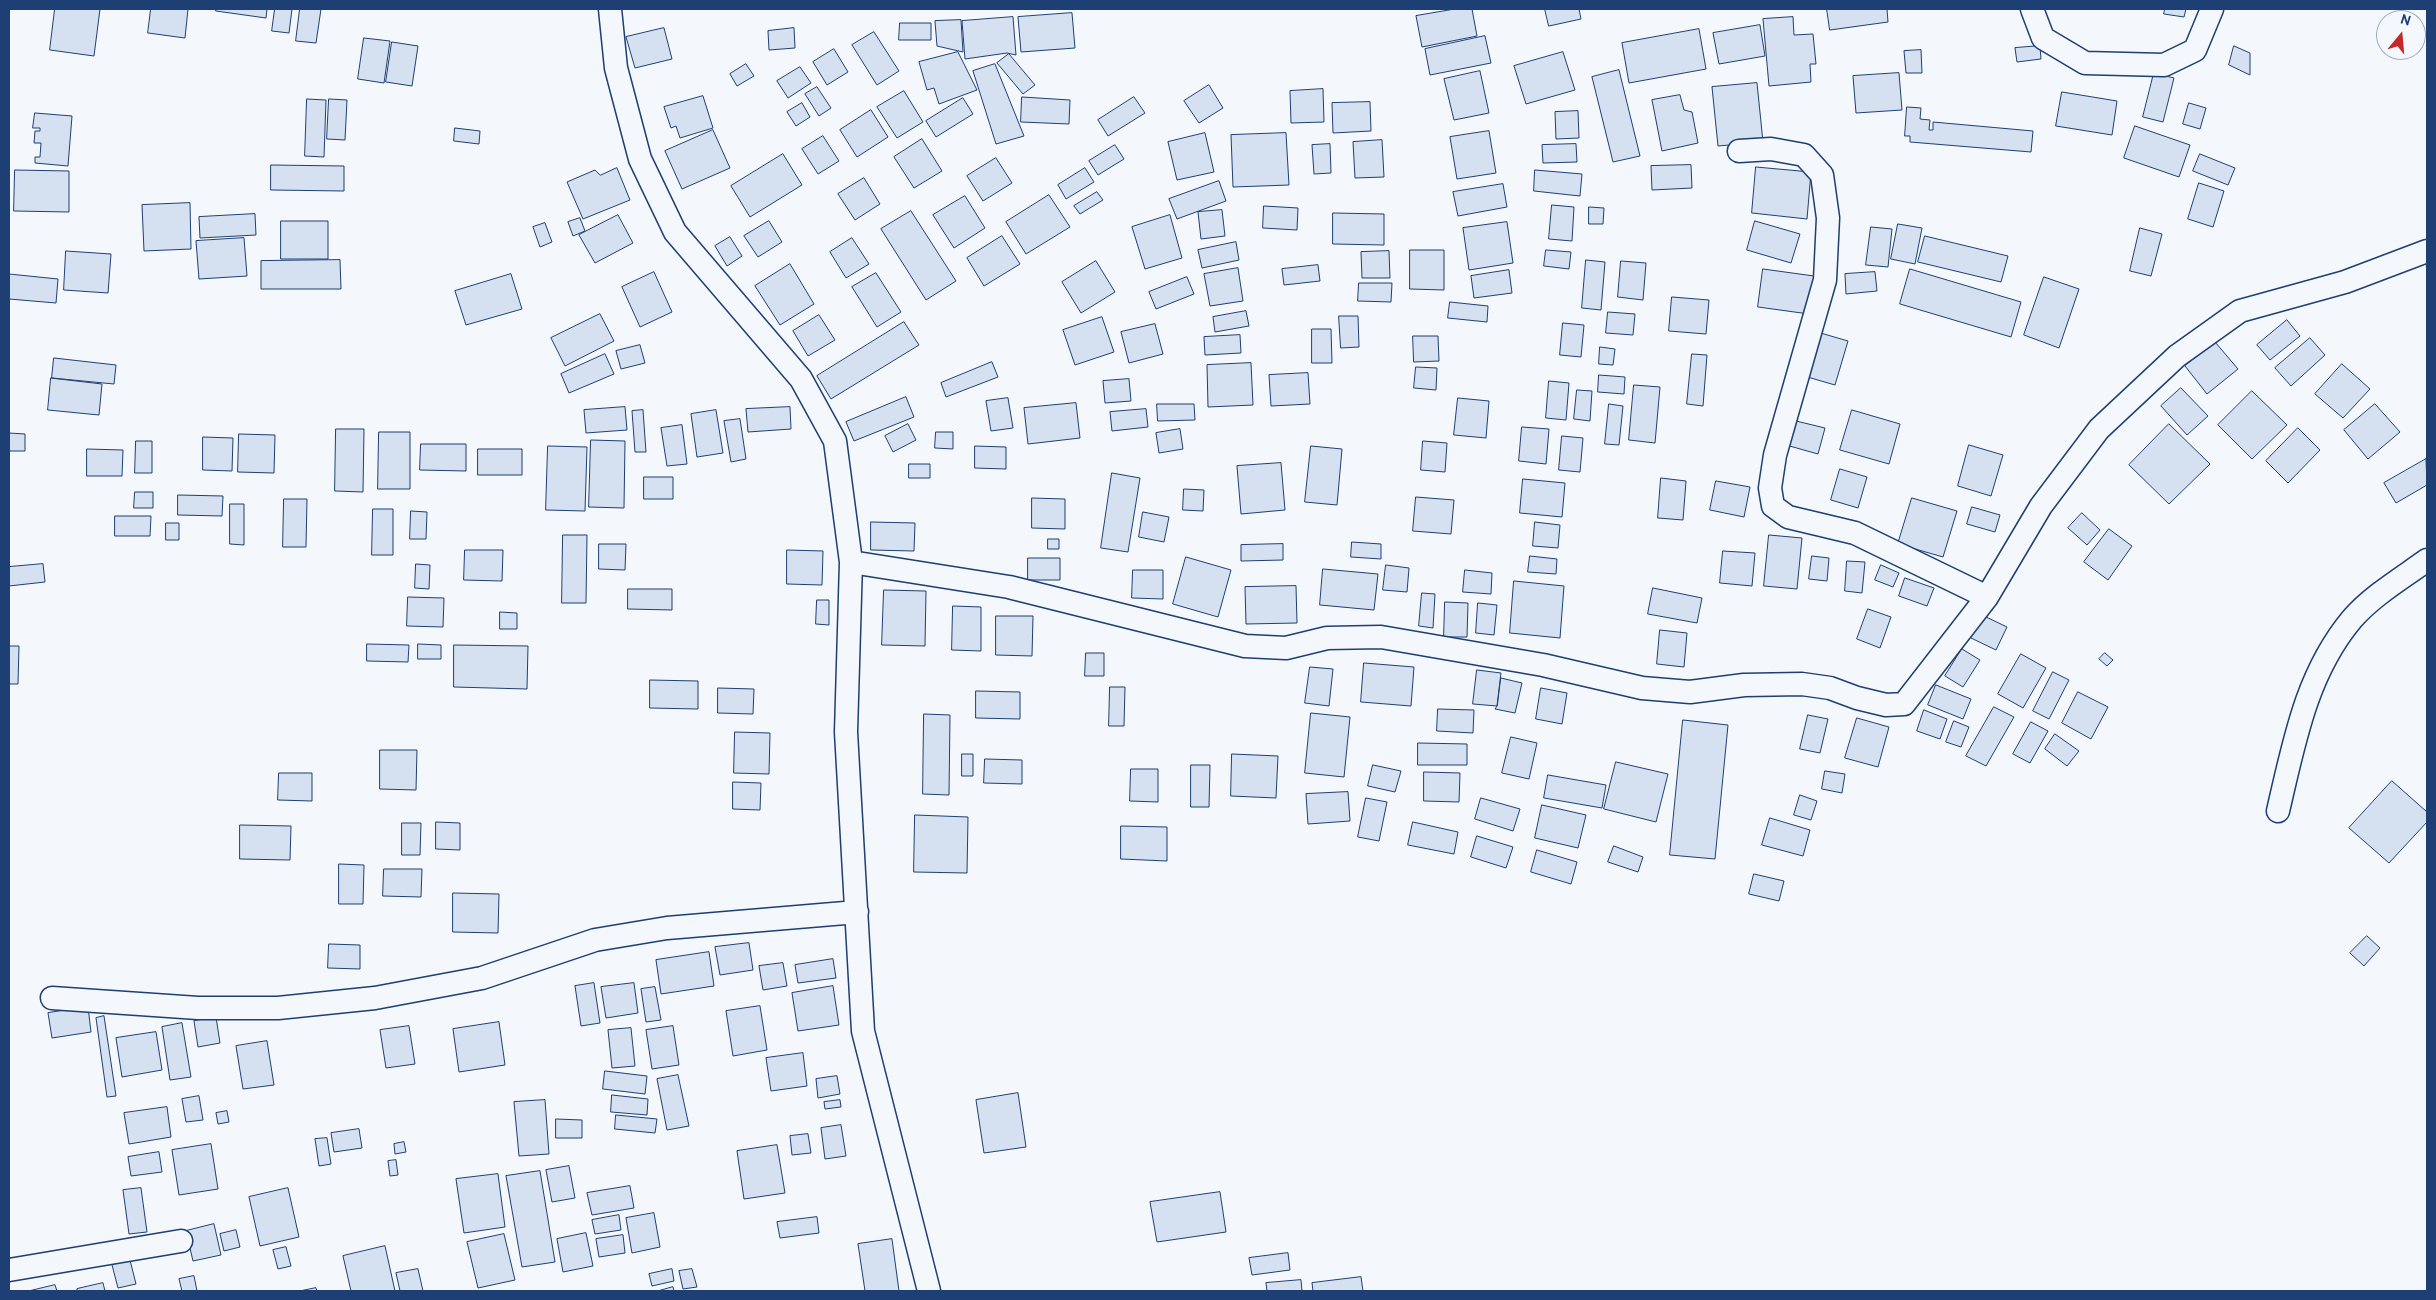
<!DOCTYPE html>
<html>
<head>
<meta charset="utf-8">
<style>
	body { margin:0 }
	#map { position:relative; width:2436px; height:1300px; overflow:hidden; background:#f4f7fb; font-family:Overpass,sans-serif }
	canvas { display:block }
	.frame { position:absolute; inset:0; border:10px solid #1d3f73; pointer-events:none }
	.north { position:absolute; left:2376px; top:10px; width:50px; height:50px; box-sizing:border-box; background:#f4f7fb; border:1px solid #9eadc5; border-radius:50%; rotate:17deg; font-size:14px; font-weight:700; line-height:20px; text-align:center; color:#1d3f73 }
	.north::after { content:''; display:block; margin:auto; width:18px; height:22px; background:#c62828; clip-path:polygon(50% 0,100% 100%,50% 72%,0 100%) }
</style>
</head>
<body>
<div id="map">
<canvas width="2436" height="1300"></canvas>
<div class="frame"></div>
<div class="north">N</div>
</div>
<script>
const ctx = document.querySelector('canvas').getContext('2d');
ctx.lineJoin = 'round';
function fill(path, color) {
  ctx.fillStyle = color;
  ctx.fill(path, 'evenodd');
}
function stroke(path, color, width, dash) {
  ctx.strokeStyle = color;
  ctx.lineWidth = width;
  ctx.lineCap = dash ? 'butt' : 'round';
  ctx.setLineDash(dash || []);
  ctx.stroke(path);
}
const building = new Path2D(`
	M55 9H100L94 56 50 50Z
	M151 9H188L185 38 148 33Z
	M216 9H267L266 18 216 11Z
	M275 9H292L289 33 272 31Z
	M300 9H321L316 43 296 41Z
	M1455 9H1472L1477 36 1422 47 1416 16Z
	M1545 9H1579L1581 19 1549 26Z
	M1827 9H1887L1888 22 1830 30Z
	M2165 9H2186L2184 17 2164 14Z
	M1072 13 1075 48 1021 52 1018 17Z
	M1013 17 1016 55 1007 53 965 59 962 21Z
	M1793 17 1794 35 1813 34 1816 64H1810L1811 82 1769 86 1763 19Z
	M961 20 963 52 937 46 935 21Z
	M900 23H931V40H899Z
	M1760 25 1765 56 1719 64 1713 33Z
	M664 28 672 59 635 68 626 37Z
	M794 28 795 48 769 50 768 31Z
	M1699 29 1706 69 1629 83 1622 43Z
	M874 32 899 71 877 85 852 45Z
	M1485 36 1491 63 1430 75 1425 49Z
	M364 38 390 41 384 83 358 79Z
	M392 42 418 46 412 86 386 82Z
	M2040 46 2041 59 2017 62 2015 48Z
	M2234 46 2250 53V75L2229 65Z
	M834 49 848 72 827 85 813 62Z
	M1921 50 1922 73H1906L1904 51Z
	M958 52 977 90 939 104 934 88 927 90 919 62Z
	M1563 52 1575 90 1526 104 1514 66Z
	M1009 54 1035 85 1023 94 997 63Z
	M746 64 754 76 737 86 730 74Z
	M995 64 1024 136 996 144 973 71Z
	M800 67 811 83 788 98 777 81Z
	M1619 70 1640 156 1613 162 1592 77Z
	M1480 71 1489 113 1454 120 1444 79Z
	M1899 73 1902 110 1856 113 1853 76Z
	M2154 73 2174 78 2163 122 2143 117Z
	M1757 83 1763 142 1718 146 1712 87Z
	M1209 85 1223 108 1199 123 1184 101Z
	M817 87 831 108 819 116 805 94Z
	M1323 89 1324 122 1291 123 1290 91Z
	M904 91 923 122 897 138 877 107Z
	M2062 92 2117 101 2112 135 2056 126Z
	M1680 95 1684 110 1692 112 1698 143 1662 151 1652 100Z
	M703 96 713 128 680 138 676 126 671 128 664 107Z
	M1022 97 1070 100 1069 124 1021 122Z
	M1134 97 1145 113 1108 136 1098 120Z
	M963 98 973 114 936 137 926 121Z
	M307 99 326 100 324 157 305 156Z
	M329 99 347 100 345 140 327 139Z
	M1370 102 1371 131 1333 133 1332 103Z
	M802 103 810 117 796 126 787 112Z
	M2189 103 2206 108 2200 129 2183 124Z
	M1907 107 1921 108 1920 119 1930 120 1929 130H1933V122L2033 131 2031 152 1910 142V136H1905Z
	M871 110 888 137 857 157 840 130Z
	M1578 111 1579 138 1556 139 1555 112Z
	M35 113 72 116 68 166 35 163V157H40L41 143H34L35 131H40V128H33Z
	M2135 126 2190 145 2179 177 2124 158Z
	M455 128 480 131 479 144 454 141Z
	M713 130 730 168 682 189 665 151Z
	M1489 131 1496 173 1457 179 1450 137Z
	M1205 133 1214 172 1177 180 1168 142Z
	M1286 133 1289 185 1233 187 1231 135Z
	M823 136 839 161 818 174 802 149Z
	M922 139 942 171 914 188 894 157Z
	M1382 140 1384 177 1355 178 1353 142Z
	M1330 144 1331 173 1314 174 1312 145Z
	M1576 144 1577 162 1543 163 1542 145Z
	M1115 145 1124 159 1098 175 1089 161Z
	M783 154 802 185 750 217 731 186Z
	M2200 154 2235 168 2228 185 2193 171Z
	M996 158 1012 183 983 201 967 176Z
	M271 165 344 166V191L271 190Z
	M1691 165 1692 188 1652 190 1651 166Z
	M1756 167 1811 172 1807 219 1752 213Z
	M617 168 630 200 583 219 567 182 595 170 600 175Z
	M1085 168 1094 182 1066 199 1058 185Z
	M15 170 69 171V212L14 211Z
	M1535 170 1582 174 1580 196 1534 191Z
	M864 178 880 204 855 220 838 194Z
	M1219 181 1226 201 1177 219 1169 199Z
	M2199 183 2224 191 2213 227 2188 219Z
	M1503 184 1507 207 1458 216 1453 192Z
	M1097 192 1103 200 1080 214 1074 206Z
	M1049 195 1070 227 1026 254 1006 222Z
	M965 196 985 228 954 248 933 215Z
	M190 203 191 249 144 251 142 205Z
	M1552 205 1574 207 1572 241 1549 239Z
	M1264 206 1298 208 1297 230 1263 228Z
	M1589 207 1604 208 1603 224H1589Z
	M1222 210 1225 236 1201 239 1198 212Z
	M911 211 956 281 926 300 881 229Z
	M1333 213 1384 214V245L1333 244Z
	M255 214 256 235 200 238 199 217Z
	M618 215 633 243 595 263 579 235Z
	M1170 215 1182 258 1145 269 1132 227Z
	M580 218 585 231 573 236 568 222Z
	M281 221H328V259H281Z
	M769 221 782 242 758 257 744 236Z
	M1755 221 1800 234 1791 263 1747 250Z
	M1507 222 1513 263 1469 270 1463 228Z
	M545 223 552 242 540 247 533 227Z
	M1898 224 1922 228 1915 264 1891 259Z
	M1871 227 1892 229 1888 267 1866 265Z
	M2140 228 2162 234 2151 276 2130 271Z
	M1002 236 1020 264 984 286 967 258Z
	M1925 236 2008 256 2001 282 1918 262Z
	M730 237 742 256 727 266 715 246Z
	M244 238 247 276 199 279 196 241Z
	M852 238 869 264 846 278 830 252Z
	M1236 242 1239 260 1202 268 1198 250Z
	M1410 250H1444V290L1410 289Z
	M1546 250 1571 252 1569 269 1544 266Z
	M66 251 111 254 108 293 64 290Z
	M1389 251 1390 278H1362L1361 252Z
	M340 260 341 289H261V261Z
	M1586 260 1605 262 1601 310 1582 308Z
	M1096 261 1115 292 1081 313 1062 282Z
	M1621 261 1646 263 1643 300 1618 297Z
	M790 264 814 304 780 325 755 286Z
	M1318 265 1320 281 1284 285 1282 269Z
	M1238 268 1243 301 1210 306 1204 274Z
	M1763 269 1814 276 1809 314 1758 307Z
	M1910 269 2021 302 2011 337 1900 304Z
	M1509 270 1512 293 1474 298 1471 276Z
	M654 272 672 312 640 327 622 287Z
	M1875 272 1877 291 1846 294 1845 274Z
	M876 273 901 312 877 327 852 287Z
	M9 274 58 279 56 303 9 299Z
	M511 274 522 309 466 325 455 291Z
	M1187 277 1194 294 1156 309 1149 292Z
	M2044 277 2079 289 2059 348 2024 335Z
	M1359 283H1392L1391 302 1358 301Z
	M1672 297 1709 300 1706 334 1669 331Z
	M1450 302 1488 306 1487 322 1448 318Z
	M1246 311 1249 326 1215 332 1213 317Z
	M1608 312 1635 314 1633 335 1606 333Z
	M600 314 614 341 565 366 551 338Z
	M819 315 835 340 808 356 793 331Z
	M1339 316H1358L1359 347 1341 348Z
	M1102 317 1114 352 1075 365 1063 330Z
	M2287 320 2300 336 2270 360 2257 345Z
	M904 322 919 345 831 399 817 376Z
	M1563 323 1584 325 1581 357 1560 355Z
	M1155 324 1163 354 1129 363 1121 332Z
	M1312 329H1331L1332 363H1312Z
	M1817 332 1848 341 1835 385 1804 376Z
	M1240 335 1241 353 1205 355 1204 337Z
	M1413 336H1438L1439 361 1414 362Z
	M2310 338 2325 355 2291 386 2275 368Z
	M2215 342 2238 369 2207 394 2185 366Z
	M640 345 645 363 621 369 616 351Z
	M1600 347 1615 349 1613 365 1599 364Z
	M605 354 614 374 569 393 561 374Z
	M1692 354 1707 355 1703 406 1687 404Z
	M54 358 116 365 114 384 52 378Z
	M992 362 998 377 946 397 941 383Z
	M1251 363 1253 405 1208 407 1207 365Z
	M2342 364 2370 389 2343 418 2315 394Z
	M1416 367 1437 368 1436 390 1414 388Z
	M1308 373 1310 404 1271 406 1269 375Z
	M1599 375 1625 377 1624 394 1598 392Z
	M51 378 102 384 99 415 48 410Z
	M1129 379 1131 401 1105 403 1103 381Z
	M1549 381 1569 383 1566 420 1546 418Z
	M1634 385 1660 387 1655 443 1629 440Z
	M2181 388 2208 416 2187 435 2161 406Z
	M1577 390 1592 391 1590 421 1574 419Z
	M2252 391 2287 425 2252 459 2218 425Z
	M906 397 914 417 854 441 846 422Z
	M1008 398 1013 428 991 431 986 401Z
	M1458 398 1489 401 1486 438 1454 435Z
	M1076 403 1080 438 1028 444 1024 408Z
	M1157 404H1194L1195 420 1158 421Z
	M1609 404 1623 406 1619 445 1605 444Z
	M2375 404 2400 432 2368 459 2344 430Z
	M625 407 627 430 586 433 584 410Z
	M790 407 791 429 748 432 746 409Z
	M1146 409 1148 427 1112 431 1110 412Z
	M643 410 646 452H635L632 411Z
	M716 410 723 453 697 457 691 414Z
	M1852 410 1900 424 1889 464 1840 450Z
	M740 419 746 459 731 462 724 421Z
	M1792 420 1825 428 1818 454 1786 445Z
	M908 424 916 440 893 452 885 436Z
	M2169 424 2210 464 2169 504 2129 465Z
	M682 425 687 464 667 466 661 428Z
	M1522 427 1549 429 1546 464 1519 461Z
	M2298 428 2320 450 2288 483 2266 461Z
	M336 429H364L363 492 335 491Z
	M1180 429 1183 449 1159 453 1156 433Z
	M379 432H410V489H378Z
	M936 432H953V449L935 448Z
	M9 433 25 434V451H9Z
	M239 434 275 435 274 473 238 472Z
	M1562 436 1583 438 1580 472 1559 470Z
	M203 437 233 438 232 471 203 470Z
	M591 440 625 441 624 508 589 507Z
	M136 441H152V473H135Z
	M1423 441 1447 443 1445 472 1421 470Z
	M421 444H466V471L420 470Z
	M1969 445 2003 455 1991 496 1958 486Z
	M548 446 587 447 585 511 546 510Z
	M975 446 1006 447V469L975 468Z
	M1311 446 1342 449 1337 505 1305 502Z
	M87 449 123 450 122 476H87Z
	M478 449H522V475H478Z
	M2426 459 2427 485 2396 503 2384 483Z
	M1281 463 1285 510 1241 514 1237 466Z
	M909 464H930V478H909Z
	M1840 469 1867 477 1858 508 1831 500Z
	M1112 473 1140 478 1128 552 1101 548Z
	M644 477H673V499H644Z
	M1661 478 1686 481 1683 520 1658 518Z
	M1523 479 1565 483 1562 517 1520 513Z
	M1716 481 1750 487 1744 517 1710 510Z
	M1184 489 1204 490 1203 511 1183 510Z
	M135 492H153V508H134Z
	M178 495 223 496 222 516 178 515Z
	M1416 497 1454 500 1451 534 1413 531Z
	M1032 498 1065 499V529L1032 528Z
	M1912 498 1957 511 1943 557 1898 544Z
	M284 499H307L306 547H283Z
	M230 504H244V545L230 544Z
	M1972 507 2000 515 1995 532 1967 524Z
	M373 509H393V555H372Z
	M411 511 427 512 426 539H410Z
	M1143 512 1169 517 1164 542 1139 537Z
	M2082 513 2100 530 2087 545 2068 528Z
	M115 516H151L150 536H115Z
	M871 522 915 523 914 551 871 550Z
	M1535 522 1560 525 1558 548 1533 546Z
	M166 523H179V540H166Z
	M2109 529 2132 546 2108 580 2084 562Z
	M563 535H587L586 603H562Z
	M1769 535 1802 538 1797 589 1764 586Z
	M1048 539H1059V549H1048Z
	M1352 542 1381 544V559L1351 557Z
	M599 544H626L625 570 599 569Z
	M1283 544V560L1241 561V545Z
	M465 550H503L502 581 464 580Z
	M787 550 823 551 822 585 787 584Z
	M1723 551 1755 553 1752 586 1720 583Z
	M1530 556 1557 559 1556 574 1528 572Z
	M1812 556 1829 558 1827 581 1809 579Z
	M1186 557 1231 570 1218 617 1173 604Z
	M1028 558H1060V580H1028Z
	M1847 561 1865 562 1862 593 1845 591Z
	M43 564 45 582 9 586V567Z
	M416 564 430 565 429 589 415 588Z
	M1386 565 1409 568 1407 592 1383 590Z
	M1881 565 1899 573 1893 587 1875 580Z
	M1323 569 1378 574 1374 610 1320 605Z
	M1133 570H1163V599L1132 598Z
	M1465 570 1492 573 1491 594 1463 592Z
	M1905 578 1934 588 1927 606 1899 596Z
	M1514 581 1564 586 1560 638 1510 633Z
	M1296 586 1297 623 1246 624 1245 587Z
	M1653 588 1702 598 1697 623 1648 614Z
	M628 589H672V610L628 609Z
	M884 590 926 591 925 646 882 645Z
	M1422 593 1435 594 1433 628 1419 626Z
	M408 597 444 598 443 627 407 626Z
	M817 600H829V625L816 624Z
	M1445 602 1468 603 1467 637H1444Z
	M1478 603 1497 605 1494 635 1476 633Z
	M953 606 981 607V651L952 650Z
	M1868 609 1891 617 1880 648 1857 639Z
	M500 612 517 613V629H500Z
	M1982 615 2007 627 1996 650 1971 638Z
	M996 616H1033L1032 656 996 655Z
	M1660 630 1687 633 1684 667 1657 664Z
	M367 644 409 645 408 662 367 661Z
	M418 644 441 645V659H418Z
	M454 645 528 646 527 689 454 687Z
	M9 646H19L18 684H9Z
	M1962 649 1980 660 1963 687 1945 676Z
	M1086 653H1104V676H1085Z
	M2105 653 2113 660 2107 666 2099 659Z
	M2021 654 2046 668 2023 708 1998 694Z
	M1364 663 1414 667 1411 706 1361 702Z
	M1310 667 1333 669 1329 706 1305 703Z
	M1477 670 1501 673 1497 706 1473 704Z
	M2053 672 2069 680 2049 719 2033 711Z
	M1501 678 1522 683 1515 713 1495 709 1497 706Z
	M650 680 698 681V709L650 708Z
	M1936 685 1971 699 1963 719 1928 705Z
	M1110 687H1125L1124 726H1109Z
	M718 688 754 689 753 714 718 713Z
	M1541 688 1567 693 1562 724 1536 719Z
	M976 691 1020 692V719L976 718Z
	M2078 692 2108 707 2091 739 2062 723Z
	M1994 707 2014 717 1986 766 1966 756Z
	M1438 709 1474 710 1473 733 1437 731Z
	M1924 710 1947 719 1940 739 1917 731Z
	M1311 713 1350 717 1344 777 1305 773Z
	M924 714 950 715 949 795 923 794Z
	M1808 715 1828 719 1820 753 1800 749Z
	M1857 718 1889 727 1878 767 1845 758Z
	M1683 720 1728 725 1715 859 1670 855Z
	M1954 721 1969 727 1961 747 1946 742Z
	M2031 722 2048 731 2030 763 2013 754Z
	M735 732 770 733 769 774 734 773Z
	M2055 734 2079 751 2067 766 2045 749Z
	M1511 737 1537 743 1529 779 1502 773Z
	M1418 743 1467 744V765H1418Z
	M380 750H417L416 790 380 789Z
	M962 754H973V776H962Z
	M1232 754 1278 756 1276 798 1231 796Z
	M985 759 1022 760V784L984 783Z
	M1616 762 1668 774 1656 822 1604 809Z
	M1191 765H1210L1209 807H1191Z
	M1373 765 1401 771 1395 792 1368 786Z
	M1131 769H1158V802L1130 801Z
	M1825 771 1845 774 1842 793 1822 789Z
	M1424 772 1460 773 1459 802 1424 801Z
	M279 773H312V801L278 800Z
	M1548 775 1606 785 1602 808 1544 798Z
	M2392 781 2427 812V822L2389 863 2349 828Z
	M733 782 761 783 760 810 733 809Z
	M1348 792 1350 821 1308 824 1306 794Z
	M1800 795 1817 801 1811 820 1794 815Z
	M1366 798 1387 802 1379 841 1358 837Z
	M1481 798 1520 809 1513 831 1475 819Z
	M1542 805 1586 815 1578 848 1535 838Z
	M915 815 968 817 967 873 914 872Z
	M1770 818 1810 830 1803 856 1762 845Z
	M436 822 460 823V850L436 849Z
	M1413 822 1458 832 1454 854 1408 845Z
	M402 823H421L420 855H402Z
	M240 825 291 826 290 860 240 859Z
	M1121 826 1167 827V861L1121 859Z
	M1477 836 1513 847 1506 868 1471 857Z
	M1614 846 1643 857 1638 872 1608 862Z
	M1537 850 1577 862 1571 884 1531 872Z
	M339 864 364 865 363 904H339Z
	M384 869H422L421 897 383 896Z
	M1754 874 1784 881 1779 901 1749 894Z
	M453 893 499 894 498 933 453 932Z
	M2367 936 2380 948 2364 966 2350 953Z
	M749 943 753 970 720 975 715 947Z
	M329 944 360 945V969L328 968Z
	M709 952 714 986 661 994 656 960Z
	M833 959 836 978 798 983 795 965Z
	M783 963 787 986 763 990 759 966Z
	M594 983 600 1023 581 1026 575 986Z
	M634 983 638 1013 606 1018 601 987Z
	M833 986 839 1025 798 1031 792 993Z
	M655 987 661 1020 646 1022 641 989Z
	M760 1006 767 1050 733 1056 726 1011Z
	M88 1007 91 1032 52 1038 48 1013Z
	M104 1016 116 1096 107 1097 96 1018Z
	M216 1017 220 1043 198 1047 194 1021Z
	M499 1022 505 1065 459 1072 453 1029Z
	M182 1023 191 1077 170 1080 162 1027Z
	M409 1026 415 1064 386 1068 380 1030Z
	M673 1026 679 1065 652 1069 646 1030Z
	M631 1028 635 1066 612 1068 608 1030Z
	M156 1032 162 1070 122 1077 116 1038Z
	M267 1041 274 1085 243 1089 236 1046Z
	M803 1053 807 1086 771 1091 766 1058Z
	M605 1071 647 1076 645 1094 603 1089Z
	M678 1075 689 1126 667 1130 657 1079Z
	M837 1076 840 1094 818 1098 816 1079Z
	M1018 1093 1026 1147 984 1153 976 1100Z
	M612 1095 648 1099 647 1115 611 1112Z
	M199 1096 203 1120 186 1122 182 1099Z
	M545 1100 549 1154 519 1156 514 1102Z
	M840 1100 841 1107 825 1109 824 1102Z
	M167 1107 171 1137 129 1144 124 1113Z
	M227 1111 229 1122 218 1124 216 1113Z
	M616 1115 657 1119 655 1133 615 1129Z
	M556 1119 582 1120V1138H556Z
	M841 1125 846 1156 825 1159 821 1128Z
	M359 1129 362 1148 334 1152 331 1133Z
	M808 1134 811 1153 792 1155 790 1136Z
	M327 1138 331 1164 319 1166 315 1139Z
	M404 1142 406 1152 395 1154 394 1144Z
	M211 1144 218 1189 179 1195 172 1150Z
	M777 1145 785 1193 744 1199 737 1151Z
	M159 1152 162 1172 131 1176 128 1157Z
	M396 1160 398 1175 390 1176 388 1161Z
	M569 1166 575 1198 552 1202 546 1170Z
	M540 1171 555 1262 522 1267 506 1176Z
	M498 1174 505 1227 464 1233 456 1179Z
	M630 1186 634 1208 592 1215 587 1193Z
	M141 1188 147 1232 129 1234 123 1190Z
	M288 1188 299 1237 260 1246 249 1197Z
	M1220 1192 1226 1232 1157 1242 1150 1202Z
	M654 1213 660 1247 632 1253 626 1218Z
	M619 1215 621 1230 595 1234 592 1220Z
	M817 1217 819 1233 780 1238 777 1222Z
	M214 1224 221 1255 193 1261 186 1231Z
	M236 1230 240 1247 224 1251 220 1234Z
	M586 1233 593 1266 563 1272 557 1239Z
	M504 1234 515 1280 478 1288 467 1242Z
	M623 1235 625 1253 599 1257 596 1239Z
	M892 1239 899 1291H865L858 1244Z
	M385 1246 395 1291H351L343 1256Z
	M286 1247 291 1266 278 1269 273 1250Z
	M1288 1253 1290 1270 1252 1275 1249 1258Z
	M129 1256 136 1284 118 1288 111 1261Z
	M418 1269 423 1291H400L396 1273Z
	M672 1269 674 1281 652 1286 649 1274Z
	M692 1269 697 1287 683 1289 679 1271Z
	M194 1276 197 1291H182L179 1279Z
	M1361 1277 1363 1291H1313L1312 1283Z
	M1301 1280 1302 1291H1267L1266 1283Z
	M103 1283 105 1291H77V1289Z
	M55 1285 57 1291H29Z
	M673 1287 674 1291H658Z
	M316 1288 317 1291H300Z`);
fill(building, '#d5e0f0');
stroke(building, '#1d3f73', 1);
const minor = new Path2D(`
	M610 9 616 68 640 159 675 232 801 379 835 441 851 562 846 732 863 1031 929 1291
	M2032 9 2043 38 2085 63 2164 65 2195 50 2212 9
	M1739 151 1771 149 1804 155 1822 175 1828 218 1825 280 1775 455 1770 488 1773 506 1788 517 1855 533 1987 597
	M851 562 1009 587 1245 646 1286 648 1327 638 1381 637 1543 665 1642 688 1690 692 1744 685 1802 684 1830 688 1857 698 1886 705 1904 704 1987 597 2041 506 2099 429 2177 356 2240 311 2345 282 2427 251
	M2278 811C2294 743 2306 674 2352 619 2372 596 2402 578 2427 560
	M52 998 198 1008H278L375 998 482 978 595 940 667 928 857 912
	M9 1270 181 1241`);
stroke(minor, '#1d3f73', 25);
stroke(minor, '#f4f7fb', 22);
</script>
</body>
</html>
